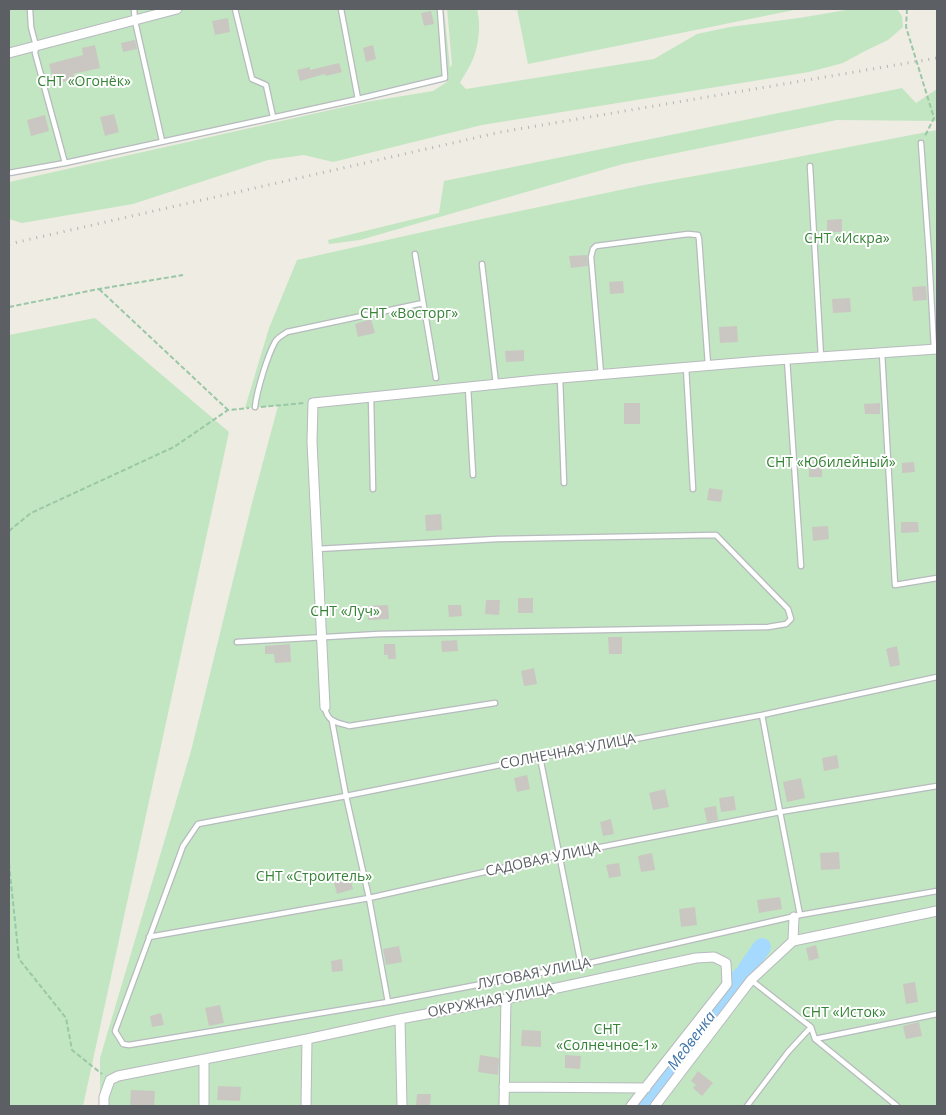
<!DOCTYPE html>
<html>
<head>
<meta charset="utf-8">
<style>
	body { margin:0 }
	#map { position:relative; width:946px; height:1115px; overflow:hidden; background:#efece4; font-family:"Open Sans",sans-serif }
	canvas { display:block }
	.frame { position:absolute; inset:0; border:10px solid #5c6065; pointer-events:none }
</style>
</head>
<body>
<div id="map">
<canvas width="946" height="1115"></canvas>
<div class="frame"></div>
</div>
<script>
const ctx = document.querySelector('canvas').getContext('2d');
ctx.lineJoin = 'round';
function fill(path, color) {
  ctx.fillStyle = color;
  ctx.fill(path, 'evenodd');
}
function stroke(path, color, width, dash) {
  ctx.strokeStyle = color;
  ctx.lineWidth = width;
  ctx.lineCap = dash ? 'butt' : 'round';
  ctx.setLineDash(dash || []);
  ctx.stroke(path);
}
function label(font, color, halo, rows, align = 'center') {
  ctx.font = font + ' "Open Sans",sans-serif';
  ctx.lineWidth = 4;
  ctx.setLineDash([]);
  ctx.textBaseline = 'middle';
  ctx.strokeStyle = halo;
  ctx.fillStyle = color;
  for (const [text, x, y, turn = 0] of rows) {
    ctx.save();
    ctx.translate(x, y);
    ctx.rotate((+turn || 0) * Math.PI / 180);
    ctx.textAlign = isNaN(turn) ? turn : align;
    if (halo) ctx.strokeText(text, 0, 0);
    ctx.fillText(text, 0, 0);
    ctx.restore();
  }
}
fill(new Path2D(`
	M9 9H444L450 68 452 64 447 9H477C481 24 479 44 473 59 470 67 464 75 460 83L466 89 654 59 697 34 730 27 799 18 852 9H897L902 16 903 27 888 40 865 51 843 63 809 72 482 125 333 162 304 155 268 160 133 204 22 223 9 219V182L366 102 433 91 447 82 449 76 9 175Z
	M517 9H799L528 64Z
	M902 88 916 103 937 89V121L837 120 623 164 360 240 329 244 328 240 439 213 444 181Z
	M937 130V1106H100V1058L191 751 252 503 278 406 245 408 269 328 297 260 477 220 644 185 756 165Z
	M95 318 229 432 83 1106H9V335Z`), '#c2e6c1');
stroke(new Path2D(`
	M746 970 762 947
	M642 1106 741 976`), '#a5dafe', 18);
fill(new Path2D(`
	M431 11 434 24 424 26 421 13Z
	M228 18 230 32 215 35 212 21Z
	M135 40 137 49 123 52 121 43Z
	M95 45 100 68 73 74 75 79 54 84 49 64 83 55 82 48Z
	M373 45 376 59 366 62 363 48Z
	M339 63 342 72 326 76 325 74 300 81 297 70 310 67V70Z
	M114 114 119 132 105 136 100 117Z
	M45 115 49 131 31 136 27 120Z
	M842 219V232H827V220Z
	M587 255 588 266 571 268 569 256Z
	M623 281 624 293 610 294 609 282Z
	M926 286 927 300 913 301 912 287Z
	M850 298 851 312 833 313 832 299Z
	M371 319 375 333 358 337 355 324Z
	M737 326 738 342 720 343 719 327Z
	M524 350V361L506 362 505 351Z
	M624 403H640V424H624Z
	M880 403V414H865L864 404Z
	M809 462H822V477H809Z
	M914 462 915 472 902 473V463Z
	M709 488 723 490 721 502 707 500Z
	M441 514 442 530 426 531 425 515Z
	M901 522H918L919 532 901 533Z
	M828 526 829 539 813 541 812 527Z
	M518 598H533V613H518Z
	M486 600H500L499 615 485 614Z
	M388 605 389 619 368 620 367 606Z
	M448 605H461L462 616 449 617Z
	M608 637H622V654H609Z
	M457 640 458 651 442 652 441 641Z
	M290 644 291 662 275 663 274 654H265V646Z
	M384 644H395L396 659H388V655H384Z
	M897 646 900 665 890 667 886 649Z
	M534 668 537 684 524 686 521 671Z
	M837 755 839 768 824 771 822 758Z
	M527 775 530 789 517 792 514 778Z
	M801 778 805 798 787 802 783 782Z
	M665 789 669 807 653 810 649 793Z
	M734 796 736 810 721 812 719 798Z
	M716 806 718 820 707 822 704 808Z
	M611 819 614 834 603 836 600 822Z
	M839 852 840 869 821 870 820 853Z
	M652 853 655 870 641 872 638 856Z
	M619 863 621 876 609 878 606 865Z
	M349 874 353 889 337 894 333 879Z
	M780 897 782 909 759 913 757 900Z
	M695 907 697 925 681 927 679 909Z
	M816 945 819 958 809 961 806 948Z
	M399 946 402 962 386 965 383 949Z
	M342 959 343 971 332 972 331 961Z
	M915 982 918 1002 906 1004 903 984Z
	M220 1005 224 1023 209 1026 205 1008Z
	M161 1013 164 1025 152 1027 150 1016Z
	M919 1022 922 1036 906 1039 903 1026Z
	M522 1030 541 1031V1047L521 1046Z
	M480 1055 499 1058 498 1075 478 1072Z
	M565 1055 581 1056 580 1069 565 1068Z
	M698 1071 713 1083 702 1096 693 1088 696 1085 691 1081Z
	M218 1086 241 1087 240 1101 217 1100Z
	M131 1090 155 1091 154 1106H130Z
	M417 1094H431L430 1106H416Z`), '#cac7c2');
const service = new Path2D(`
	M30 9 31 27 36 46 35 53 65 163
	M134 9 135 21 162 141
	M235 9 252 79 266 85 273 117
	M341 9 358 99
	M921 143 929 255 934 349
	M810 166 821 357
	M9 173 65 163 358 99 445 78 440 9
	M415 254 436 378
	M482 264 496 384
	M882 353 895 585 937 578
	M787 359 801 566
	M686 367 693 489
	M601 374 591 257 593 249 596 246 688 234 698 235 699 239 708 365
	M560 378 564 483
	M468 387 473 475
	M371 397 373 489
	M255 407C257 390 267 357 275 342 277 338 283 335 287 332L423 303
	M237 642 379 634 768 627 786 624 791 619 788 609 716 535 497 539 317 549
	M937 677 762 715 540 757 346 796 198 824 183 846 115 1031 123 1044 129 1045 388 1002 581 965 800 915 937 891
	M325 707C327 722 336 722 349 726L495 703
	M762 715 780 812 800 915
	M332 721 346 796 369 898 388 1002
	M540 757 581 965
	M149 937 369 898 560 855 780 812 937 786
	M751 980 811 1027 815 1039 897 1106
	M815 1039 937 1014
	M747 1106 788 1052 811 1027`);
const minor = new Path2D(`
	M9 53 177 9
	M325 707 312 442 313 403 537 380 761 361 937 349
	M793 941 794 917
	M400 1019 402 1106
	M504 1087 646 1088
	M104 1106V1097L110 1080 118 1076 307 1039 400 1019 506 999 696 958 714 957 726 963 727 984 631 1106
	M204 1106V1059
	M306 1106 307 1039
	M504 1106 506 999
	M655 1106 751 980 793 941 937 911`);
stroke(service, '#b7babe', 7);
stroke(minor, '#b7babe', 11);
stroke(new Path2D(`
	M907 9 906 27 934 118 925 136
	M99 289 228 410
	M9 307 99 289 183 275
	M261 407 304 403
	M9 531 31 513 174 447 228 410 249 408
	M9 864 19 959 66 1018 72 1050 102 1074`), '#9ac7a6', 2, [5, 2.5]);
stroke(service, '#fff', 4.5);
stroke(minor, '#fff', 9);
stroke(new Path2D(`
	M9 244 501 132 937 58`), '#b3b4b5', 3, [1, 6]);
label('14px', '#358336', '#fff', [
	["СНТ «Огонёк»",84,82],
	["СНТ «Искра»",847,239],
	["СНТ «Восторг»",409,314],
	["СНТ «Юбилейный»",831,463],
	["СНТ «Луч»",345,612],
	["СНТ «Строитель»",314,877],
	["СНТ «Исток»",844,1013],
	["СНТ",607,1030],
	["«Солнечное-1»",607,1046]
]);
label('14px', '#5c6065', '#fff', [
	["СОЛНЕЧНАЯ УЛИЦА",568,752,-11],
	["САДОВАЯ УЛИЦА",543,860,-12],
	["ЛУГОВАЯ УЛИЦА",534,974,-11],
	["ОКРУЖНАЯ УЛИЦА",491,1001,-11]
]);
label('italic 15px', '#3f75a7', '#fff', [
	["Медвенка",692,1041,-53]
]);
</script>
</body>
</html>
